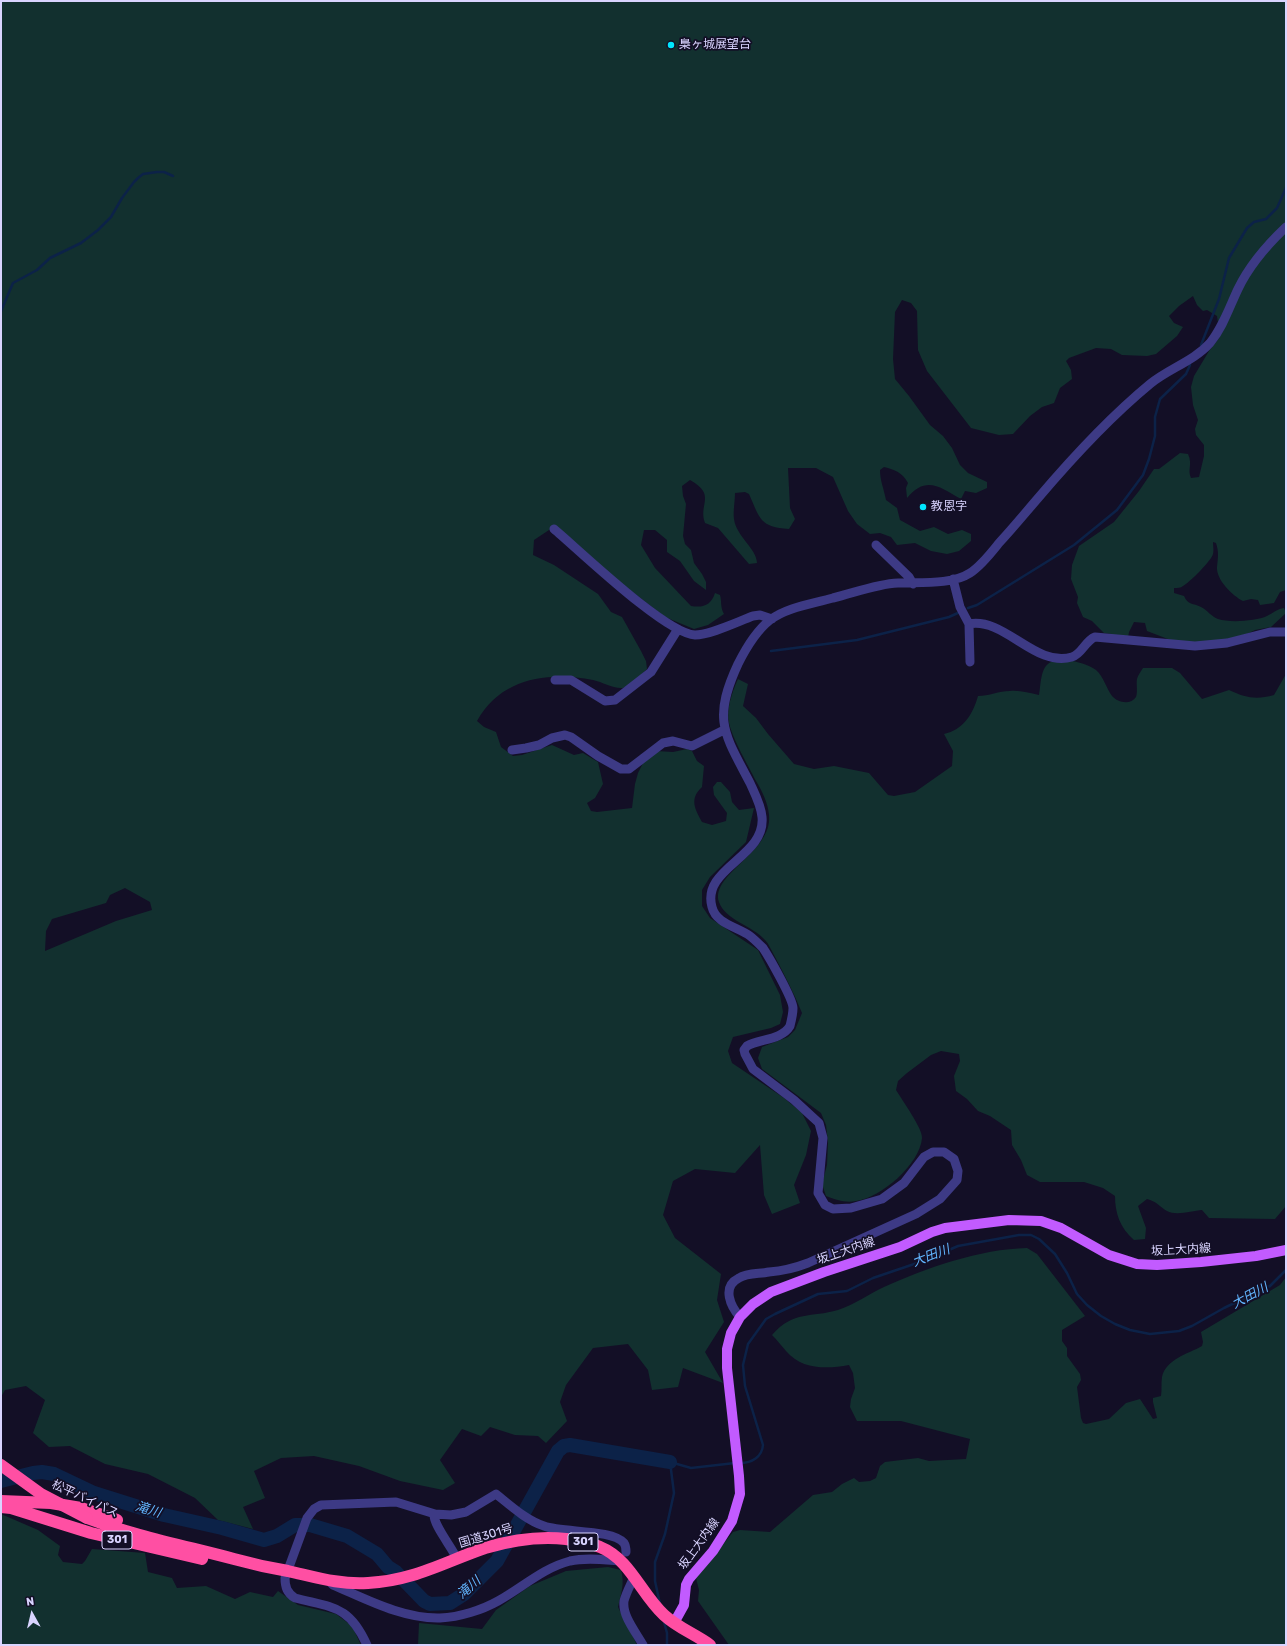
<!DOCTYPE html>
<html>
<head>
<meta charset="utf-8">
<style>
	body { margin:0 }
	#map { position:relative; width:1287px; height:1646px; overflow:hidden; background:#130f26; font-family:Rubik,sans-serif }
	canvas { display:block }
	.frame { position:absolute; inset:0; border:2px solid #d9d4ff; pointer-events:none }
	.north { position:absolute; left:12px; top:1594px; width:40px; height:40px; -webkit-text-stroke:3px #130f26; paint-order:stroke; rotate:352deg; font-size:11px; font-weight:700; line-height:16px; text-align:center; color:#d9d4ff }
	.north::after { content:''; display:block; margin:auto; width:14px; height:18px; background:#d9d4ff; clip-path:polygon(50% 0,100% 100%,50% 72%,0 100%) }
</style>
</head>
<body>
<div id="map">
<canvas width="1287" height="1646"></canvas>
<div class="frame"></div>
<div class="north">N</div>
</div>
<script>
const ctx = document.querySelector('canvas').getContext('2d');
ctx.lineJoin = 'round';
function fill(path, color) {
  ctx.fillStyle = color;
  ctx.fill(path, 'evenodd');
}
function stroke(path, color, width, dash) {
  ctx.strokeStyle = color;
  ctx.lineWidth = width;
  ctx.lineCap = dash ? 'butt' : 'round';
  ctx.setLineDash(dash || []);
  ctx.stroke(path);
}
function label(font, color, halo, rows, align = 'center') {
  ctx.font = font + ' Rubik,"Noto Sans JP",sans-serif';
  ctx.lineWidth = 3.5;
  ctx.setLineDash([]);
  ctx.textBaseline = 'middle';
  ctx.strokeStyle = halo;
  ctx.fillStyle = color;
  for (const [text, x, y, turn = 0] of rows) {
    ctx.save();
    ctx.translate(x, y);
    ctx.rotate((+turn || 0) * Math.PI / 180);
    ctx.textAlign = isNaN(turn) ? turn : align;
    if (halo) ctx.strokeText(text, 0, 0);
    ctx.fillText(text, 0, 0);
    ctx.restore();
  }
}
fill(new Path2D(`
	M1 1H1286V590L1280 592 1274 603 1260 605 1258 600 1251 599 1243 601C1233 596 1216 580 1217 567 1218 558 1219 552 1216 543L1213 542C1213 545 1214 551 1213 554 1212 560 1189 583 1183 586 1181 588 1177 588 1174 588V593L1184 596C1188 605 1193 603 1201 607 1207 610 1212 617 1218 619 1230 623 1256 621 1267 616 1273 613 1277 609 1284 608L1286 613 1271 627 1255 630 1241 637 1208 643 1173 641 1147 631 1145 623 1134 622 1129 632 1128 638 1115 637 1112 634 1104 633 1092 621 1083 617 1077 603 1078 597 1071 579 1072 565 1079 546 1114 522 1139 491 1154 469H1159L1180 453 1188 454C1193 465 1187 469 1191 478L1199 477 1204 456V445L1196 435 1195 429 1198 420 1193 405 1191 387 1194 376 1209 351 1220 337 1217 316 1207 310 1203 311 1197 305 1193 296 1179 306 1169 316 1174 323 1183 327 1177 336 1156 354 1147 356 1122 355 1111 349 1096 348 1069 358 1066 361 1071 370 1072 379 1060 388 1054 403 1042 407 1030 416 1013 434 999 435 971 428 927 371 918 350 917 311 911 303 902 300 895 312 893 359 895 379 909 396 930 425 943 436 952 448 960 465 968 473 987 482V488L976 493 965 491 961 499C940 487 926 475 907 498L906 488 908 483C902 472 895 470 884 467L880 470C880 481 884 489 886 500L897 508 900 520 920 531 934 527 948 534 962 530 971 534V541L959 551 947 554 931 551 915 543 897 545 891 537 880 533 870 534 857 524 848 511 833 477 816 468H788L790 508 795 519 789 529C760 527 760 519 749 494L745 492 735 493C735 501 733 511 734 519 736 536 757 549 757 563L749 564 718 528 705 523C698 504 717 495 690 480L682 486 683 496 686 504 683 536 685 544 691 550 694 563 702 574 706 582V590L694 581 680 561 667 552V540L655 530H644L641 545 655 568 691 606C704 608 711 605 715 593L720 595C722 602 720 607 724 614L708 625 694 629 665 617 608 573 555 526 534 540 533 555 554 565 598 594 611 612 622 617 641 651 646 661 647 669C640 675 632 686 623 688 613 689 603 682 593 680 548 672 502 677 477 721L484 727 496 732 501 747 513 756 522 755 552 745 574 755 583 753 598 762 603 784 595 798 587 803 591 811 597 812 632 808 635 784 638 773 643 763 656 751 673 752 687 749 692 751 697 761 704 766 702 787C689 799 695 809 702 822L712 825 726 821 727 813 714 795 713 787 717 782H721L730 792 732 802 739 810 754 808 746 842 710 877 702 890V906L710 918 758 950 780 995 783 1012 780 1024 771 1028 733 1037 728 1051 732 1063 784 1098 802 1113 811 1131 806 1155 794 1185 800 1203 772 1214 764 1195 760 1145 735 1173 695 1169 673 1181 663 1215 675 1238 721 1274 717 1300 724 1322 705 1352 723 1383 683 1368 678 1387 652 1390 648 1370 628 1344 593 1348 566 1385 560 1402 567 1421 546 1443 538 1436 515 1435 490 1427 481 1436 462 1429 440 1460 455 1483 443 1490 400 1481 359 1466 314 1456 281 1458 254 1471 265 1498 243 1507 253 1529 218 1520 195 1498 148 1474 105 1464 70 1446 49 1447 33 1433 45 1400 26 1386 5 1390 1 1397ZM125 888 150 902 152 910 116 921 45 951 46 931 52 919 106 903 110 895Z
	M1068 660C1077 662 1088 664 1096 670 1104 677 1106 688 1112 696 1118 703 1131 705 1136 697 1138 692 1136 684 1137 679 1138 675 1141 671 1143 668H1172L1180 673 1202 699 1229 690C1246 698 1256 700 1274 695L1286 674V1206L1275 1219 1209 1218 1202 1210C1192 1211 1176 1216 1167 1211 1160 1207 1156 1201 1147 1199L1138 1206 1146 1228 1145 1239 1134 1240C1120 1228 1115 1213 1115 1196L1103 1188 1084 1182H1040L1027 1175 1021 1160 1012 1145 1011 1130 990 1116 978 1111 967 1099 956 1091 954 1076 960 1061 959 1054 941 1051 931 1055 907 1073 898 1081 896 1090C902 1100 923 1129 922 1138 920 1164 881 1198 856 1201 845 1203 837 1200 826 1196L822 1184 827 1165 828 1142 826 1125 821 1113 762 1069 758 1058 762 1047 788 1037 795 1030 802 1013C794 993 784 974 774 955 771 950 769 944 765 940 753 926 725 920 719 902 710 874 773 852 769 815 768 803 762 791 756 781 748 765 733 740 729 723 726 710 732 692 738 679L748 684 743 706 756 718 768 734 794 764 814 769 834 766 869 773 888 795 894 796 915 792 952 766 953 751 944 734C963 730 973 714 978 696 989 696 999 691 1010 691 1020 690 1029 693 1039 695 1041 685 1040 667 1051 662 1056 660 1063 660 1068 660Z
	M1027 1248 1037 1254 1085 1316 1062 1330V1341L1067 1348V1356L1080 1374 1081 1380 1077 1387 1081 1418 1083 1423 1086 1424 1109 1419 1126 1403 1140 1399 1153 1419 1157 1418 1153 1402V1398L1161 1396C1162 1390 1161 1383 1162 1377 1166 1359 1188 1354 1202 1346L1203 1342 1201 1332 1280 1285 1286 1277V1645H729L698 1601 699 1590 696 1578 733 1532 740 1530 770 1532 813 1495 832 1492 842 1484 854 1478 859 1482 870 1481 876 1478 880 1466 885 1462 918 1458 929 1461 966 1459 970 1439 901 1421H857L850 1407 851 1399 855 1388 853 1373 849 1365C827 1369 802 1370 786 1351 781 1345 777 1340 772 1335 794 1310 811 1318 838 1310 854 1305 869 1294 884 1287 926 1268 980 1249 1027 1248Z
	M1 1514 38 1530 60 1546 58 1555 63 1562 82 1564 85 1561 92 1549 145 1553 148 1572 172 1578 177 1588 206 1586 235 1599 250 1592 273 1597 278 1591 298 1605 336 1614 352 1626 361 1645H1Z
	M608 1567 621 1570C625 1583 621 1594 618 1607L637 1645H418L419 1623 482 1629 496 1610 530 1586 566 1571Z`), '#12302f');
stroke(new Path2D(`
	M1 311 13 283 37 270 50 258 81 243 98 230 111 217 122 198 134 182 138 178 143 174 157 172H164L173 176
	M1201 345 1219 299 1229 258 1247 228 1254 222 1266 219 1277 208 1286 188
	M968 608 977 605 1074 545 1117 510 1143 475 1149 459 1155 436V417L1160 399 1186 374 1190 365
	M771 651 857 640 949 617 960 612
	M740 1463C752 1463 762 1457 763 1445L745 1386 743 1365 748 1344 766 1319 775 1314 818 1294 847 1291 873 1278 926 1260 958 1246 1019 1235H1031L1039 1239 1055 1254 1067 1273 1077 1294 1087 1305 1101 1316 1115 1324 1130 1330 1150 1334 1179 1331 1192 1326 1224 1308 1270 1286 1286 1270
	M660 1604 655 1581V1562L665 1534 674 1493 670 1462 691 1468 735 1463
	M664 1622 667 1633V1645`), '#0c2248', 2.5);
stroke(new Path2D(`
	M1 1481 33 1473 42 1472 54 1474 94 1493 164 1515 222 1528 264 1540 277 1536 295 1525H310L347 1536 377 1554 388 1567 396 1572 424 1601 430 1604 450 1603 464 1594 497 1561 558 1451 564 1446 570 1445 670 1462`), '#0c2248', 14);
stroke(new Path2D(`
	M554 529C579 550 666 634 695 635 710 635 737 622 753 616L760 615 772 619
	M876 545 909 577 913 584
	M953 579 960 607 969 624 970 662
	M969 624C1005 617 1035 668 1072 657 1082 654 1085 641 1095 637L1195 646 1227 643 1270 632H1286
	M555 680H571L605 701 615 700 651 672 678 629
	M512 750 526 748 539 745 552 738 565 735 571 737 598 756 621 769H629L663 743 673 741 692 746 724 730
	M740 1317C731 1307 721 1287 739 1278 747 1273 759 1274 769 1272 782 1271 795 1268 808 1263L916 1214 940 1199 957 1180 958 1171 954 1159 944 1152H933L924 1157 904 1183 882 1199 851 1208 833 1209 825 1205 818 1193 823 1138 819 1123 794 1100 753 1069 745 1054 744 1050 747 1046C759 1039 782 1040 790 1026 791 1022 793 1011 793 1008 793 999 769 957 763 948 759 944 754 939 750 936 738 927 716 924 712 907 701 868 766 857 762 817 761 805 755 794 750 783 724 733 712 720 738 664 746 648 756 631 770 620 787 607 812 604 833 598 854 593 876 584 898 583 919 582 952 585 970 573 981 566 991 553 999 543 1013 528 1026 512 1039 497 1073 457 1110 417 1150 384 1168 369 1194 361 1210 343 1223 327 1229 308 1238 289 1249 266 1267 245 1286 227
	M434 1514C433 1525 452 1547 457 1559
	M634 1577C631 1584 626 1593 624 1601 622 1616 636 1632 643 1645
	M330 1582 333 1585C366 1599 403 1619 440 1618 460 1617 482 1610 498 1601 523 1587 543 1568 570 1561 587 1557 605 1560 622 1561
	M367 1645C349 1605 333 1608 295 1598 287 1593 285 1587 285 1578L307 1518 314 1509 321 1505 396 1502 435 1514 451 1515 466 1512 496 1494C511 1506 526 1520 544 1526 563 1533 612 1529 624 1543 626 1546 626 1549 626 1552`), '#3d3a85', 9);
stroke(new Path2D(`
	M674 1623 684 1605 686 1585 689 1579 713 1551 732 1521 740 1494 739 1476 727 1368V1349L731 1333 740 1317 753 1304 771 1292 824 1272 900 1247 932 1232 945 1228 1009 1220 1041 1221 1061 1228 1109 1255 1137 1264 1157 1265 1201 1262 1256 1256 1286 1250`), '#c25bff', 10);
stroke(new Path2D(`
	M1 1501 51 1503 81 1508 117 1520
	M1 1507 11 1508 91 1533 202 1559
	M87 1518C135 1536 185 1546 234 1559 252 1564 270 1568 288 1571 315 1577 340 1585 368 1583 413 1581 444 1562 485 1548 512 1540 539 1536 566 1539 577 1541 589 1542 600 1547 630 1559 641 1594 664 1615 678 1628 695 1634 710 1645`), '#ff4fa3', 12);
stroke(new Path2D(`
	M1 1465 41 1494 87 1518`), '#ff4fa3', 12);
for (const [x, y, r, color] of [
	[671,45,4,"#00e5ff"],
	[923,507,4,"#00e5ff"]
]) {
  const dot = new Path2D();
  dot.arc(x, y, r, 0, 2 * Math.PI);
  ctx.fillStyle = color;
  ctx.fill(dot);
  stroke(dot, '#130f26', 1.5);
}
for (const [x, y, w] of [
	[117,1540,30],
	[583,1542,30]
]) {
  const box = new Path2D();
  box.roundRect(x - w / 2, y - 9, w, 18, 3);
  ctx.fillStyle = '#130f26';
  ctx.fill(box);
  stroke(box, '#d9d4ff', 1);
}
label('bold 11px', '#d9d4ff', null, [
	["301",117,1540],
	["301",583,1542]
]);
label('12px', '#d9d4ff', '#130f26', [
	["梟ヶ城展望台",679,45],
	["教恩字",931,507]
], 'left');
label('12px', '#d9d4ff', '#130f26', [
	["坂上大内線",1181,1250,-3],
	["坂上大内線",846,1251,-19],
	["松平バイパス",85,1499,25],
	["国道301号",486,1536,-17],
	["坂上大内線",699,1544,-54]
]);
label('italic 13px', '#62b6ff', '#130f26', [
	["大田川",931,1256,-21],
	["大田川",1250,1296,-28],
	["滝川",148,1510,17],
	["滝川",469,1588,-41]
]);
</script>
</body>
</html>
